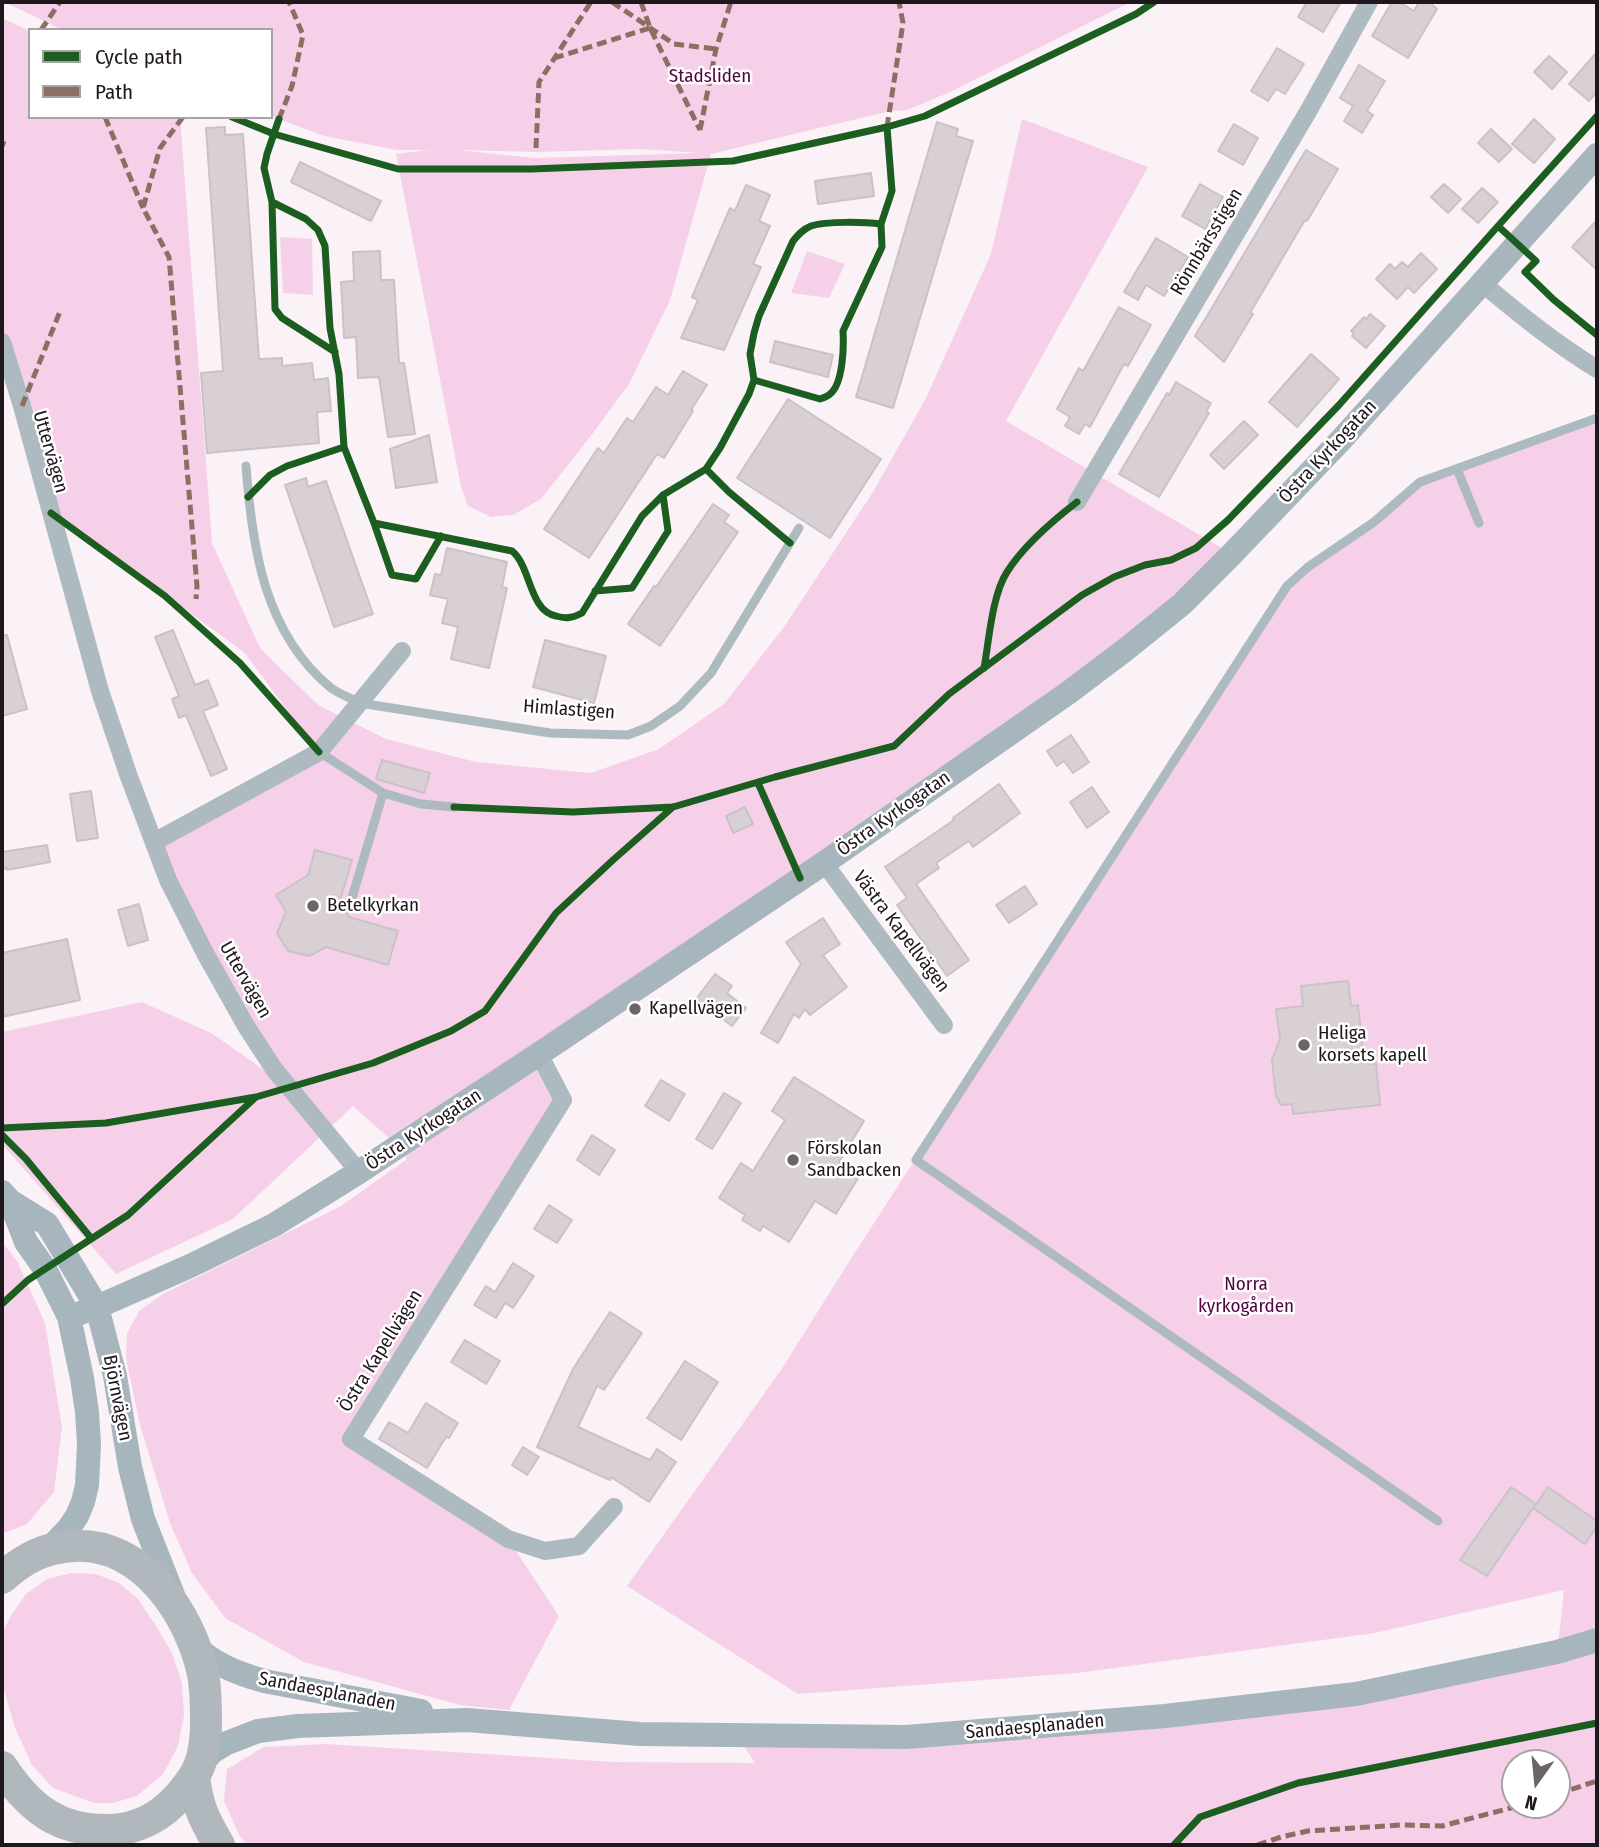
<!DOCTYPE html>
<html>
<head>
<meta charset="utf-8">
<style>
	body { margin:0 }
	#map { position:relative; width:1599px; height:1847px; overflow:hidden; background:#faf2f7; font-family:"Fira Sans Condensed",sans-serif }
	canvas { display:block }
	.frame { position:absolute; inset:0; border:4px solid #20171d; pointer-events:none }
	.legend { position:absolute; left:28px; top:28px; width:245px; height:91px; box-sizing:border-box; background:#fff; border:2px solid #a6a2a5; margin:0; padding:9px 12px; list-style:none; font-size:21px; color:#20171d }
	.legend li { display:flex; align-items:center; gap:14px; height:35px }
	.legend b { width:35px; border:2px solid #a6a2a5 }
	.north { position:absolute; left:1501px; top:1749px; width:70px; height:70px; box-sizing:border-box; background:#fff; border:2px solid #a6a2a5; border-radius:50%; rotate:195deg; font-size:19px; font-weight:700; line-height:28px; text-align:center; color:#20171d }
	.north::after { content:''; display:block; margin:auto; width:24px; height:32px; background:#6c6469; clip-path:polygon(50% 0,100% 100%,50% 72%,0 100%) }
</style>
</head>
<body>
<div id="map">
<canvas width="1599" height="1847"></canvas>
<div class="frame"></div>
<ul class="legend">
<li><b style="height:9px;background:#1b5e20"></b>Cycle path</li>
<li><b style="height:9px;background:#8d6e63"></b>Path</li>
</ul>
<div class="north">N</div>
</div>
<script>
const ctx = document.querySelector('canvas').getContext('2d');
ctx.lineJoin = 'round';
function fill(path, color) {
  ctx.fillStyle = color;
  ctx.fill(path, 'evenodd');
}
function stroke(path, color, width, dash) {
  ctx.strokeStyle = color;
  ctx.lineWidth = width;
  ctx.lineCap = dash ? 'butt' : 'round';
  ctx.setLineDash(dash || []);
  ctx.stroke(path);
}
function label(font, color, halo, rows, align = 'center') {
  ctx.font = font + ' "Fira Sans Condensed",sans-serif';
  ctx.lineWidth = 5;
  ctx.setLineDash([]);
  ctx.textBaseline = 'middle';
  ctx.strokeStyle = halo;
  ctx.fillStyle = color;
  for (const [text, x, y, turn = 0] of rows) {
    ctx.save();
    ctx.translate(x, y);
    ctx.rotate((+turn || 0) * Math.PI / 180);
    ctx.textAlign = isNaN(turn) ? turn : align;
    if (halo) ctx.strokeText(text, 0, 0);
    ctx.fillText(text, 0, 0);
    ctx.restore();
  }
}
fill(new Path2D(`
	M4 2H1131L948 93 907 110 886 112 711 154 670 300 629 384 590 437 541 499 513 515 491 517 468 506 461 487 396 154 430 150H397L324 136 271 116V30H63ZM640 149 700 153 535 158 457 150 537 152Z
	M2 18 30 31V117H180L212 543 260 648 318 705 386 739 476 762 591 773 659 749 724 704 784 627 873 492 925 400 991 254 1022 119 1148 167 1006 421 1232 554 1182 604 540 1054 563 1100 351 1438 508 1539 559 1616 509 1710 460 1705 304 1662 225 1618 192 1573 170 1523 140 1425 126 1358 127 1334 139 1311 163 1294 341 1206 407 1159 399 1147 353 1106 233 1219 116 1274 2 1144V1032L142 1002 213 1034 288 1087 154 842 318 752 244 652 51 513 2 342Z
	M280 237 312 239 313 295 283 293Z
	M807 251 845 264 829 298 791 293Z
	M1597 418V1845H247L239 1835 224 1801 227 1769 264 1747 326 1744 614 1762 755 1763 737 1735 1165 1716 1557 1652 1564 1590 1375 1633 1077 1673 798 1694 627 1586 781 1370 852 1257 1287 586 1420 482ZM1515 1763H1557V1805H1515Z
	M2 1242 17 1261 45 1323 62 1427 54 1492 27 1524 2 1534Z
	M71 1573 96 1574 119 1583 138 1599 156 1626 172 1653 182 1683 184 1715 178 1746 163 1774 137 1796 113 1803H94L53 1788 32 1765 15 1728 2 1683V1633L12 1614 26 1594 47 1579Z`), '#f6d0e9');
const building = new Path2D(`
	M1307 2H1341L1323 32 1298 17Z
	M1392 2H1399L1414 11 1419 2H1429L1437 9 1408 58 1372 36Z
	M1277 48 1304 64 1285 94 1276 89 1268 101 1251 91Z
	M1597 52V92L1589 101 1569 84Z
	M1549 56 1567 72 1552 89 1534 72Z
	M1359 65 1385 81 1367 111 1373 115 1362 133 1344 121 1353 106 1340 98Z
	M1534 119 1555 139 1534 163 1512 144Z
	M937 122 958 129 956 136 973 141 893 408 856 397Z
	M1234 124 1258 138 1243 165 1218 151Z
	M225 127V135L243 134 259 359 282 358V366L312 363 314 380 328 378 331 411 317 412 319 443 207 453 201 373 223 371 206 128Z
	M1491 129 1512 149 1499 162 1478 143Z
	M1306 150 1338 169 1307 221 1305 220 1250 313 1253 314 1224 362 1195 336Z
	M300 162 381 201 371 221 291 182Z
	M871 173 874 196 818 204 815 181Z
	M1200 184 1223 197 1205 229 1182 216Z
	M1444 184 1461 199 1448 213 1431 197Z
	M746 185 770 195 759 221 770 226 753 264 761 267 724 350 681 338 698 300 692 297 730 208 735 211Z
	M1482 188 1498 202 1478 223 1462 209Z
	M1597 220V270L1572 247Z
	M1156 238 1188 257 1164 296 1146 285 1138 300 1124 292Z
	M380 251 381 280H394L399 363H404L415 434 388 437 379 377 358 378 356 337 344 338 341 282 354 281 353 252Z
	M1421 253 1437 269 1414 293 1408 287 1397 299 1376 279 1390 264 1395 269 1402 262 1408 267Z
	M1119 307 1151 325 1128 366 1124 364 1090 427 1085 424 1079 434 1065 426 1070 417 1057 409 1079 368 1083 371Z
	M1370 314 1385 326 1366 348 1352 336 1354 333 1351 331 1364 317 1366 319Z
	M775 341 833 355 828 377 770 362Z
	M1311 354 1339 379 1297 427 1269 402Z
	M683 371 707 385 691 410 693 411 664 458 657 454 589 558 544 529 598 448 604 453 627 418 633 422 656 387 668 395Z
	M1176 382 1211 403 1206 412 1209 413 1159 497 1119 474 1167 393 1169 395Z
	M788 399 881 459 830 538 737 478Z
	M1244 421 1258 435 1224 469 1210 455Z
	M429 435 437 482 396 488 390 449Z
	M306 478 308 487 326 481 373 614 334 627 285 485Z
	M713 504 729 515 724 522 738 532 660 646 628 624 654 586 656 587Z
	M447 548 507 562 502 587 507 588 489 668 451 659 458 627 442 623 448 599 430 595 435 574 441 575Z
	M173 630 195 685 208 680 218 705 203 711 227 769 211 776 186 715 179 718 172 699 179 696 155 637Z
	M2 635H7L27 709 2 716Z
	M545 640 606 656 594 703 533 687Z
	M1071 735 1089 762 1073 773 1064 761 1057 766 1047 751Z
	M382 760 430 773 424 793 376 779Z
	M999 784 1020 813 973 847 969 841 936 863 939 868 916 884 969 960 947 976 897 905 907 898 885 867 954 820 953 818Z
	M1092 787 1109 812 1087 828 1070 802Z
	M91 791 98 838 77 841 70 794Z
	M745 807 753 824 733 833 726 816Z
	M47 845 50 862 7 870V868L2 869V852Z
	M315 850 352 860 340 900 349 917 398 931 388 965 326 947 309 956 288 951 277 933 286 912 276 895 308 875Z
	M1025 886 1037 904 1009 923 996 905Z
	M139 904 148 940 128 946 118 910Z
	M823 918 840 944 823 955 847 987 810 1015 805 1009 799 1018 794 1014 778 1043 761 1033 801 964 786 942Z
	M67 939 80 1000 2 1017V953Z
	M715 974 732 986 727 993 746 1008 732 1026 696 999Z
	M1348 981 1351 1006 1358 1005 1363 1052 1367 1051 1368 1064 1376 1063 1380 1105 1293 1114 1292 1104 1281 1105 1276 1096 1272 1060 1280 1039 1276 1009 1303 1006 1301 986Z
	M794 1077 864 1121 839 1162 860 1175 836 1214 815 1201 789 1242 763 1226 760 1231 742 1220 745 1215 719 1198 741 1163 753 1171 785 1120 772 1111Z
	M661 1080 685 1094 669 1121 645 1106Z
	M724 1093 741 1103 712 1149 696 1139Z
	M592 1135 615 1150 599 1175 577 1160Z
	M549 1205 572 1220 557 1243 534 1229Z
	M513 1263 534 1276 513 1308 505 1303 496 1318 474 1305 486 1286 495 1292Z
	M610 1312 642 1333 604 1390 597 1386 578 1427 650 1460 657 1449 676 1462 649 1502 611 1477 610 1480 537 1447 573 1369Z
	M465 1340 500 1361 486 1384 451 1362Z
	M685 1361 718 1382 681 1440 647 1418Z
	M426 1403 458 1423 449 1438 446 1437 427 1468 379 1439 389 1422 408 1433Z
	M523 1447 539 1457 527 1475 512 1465Z
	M1511 1487 1536 1504 1534 1507 1548 1487 1597 1521V1526L1585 1544 1533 1508 1487 1576 1460 1560Z`);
fill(building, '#d8d0d5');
stroke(building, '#cac2c7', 2);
stroke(new Path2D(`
	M246 466C252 547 264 633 331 688 339 694 351 698 360 703L550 733 628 735 651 726 680 706 711 673 799 528
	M1457 469 1479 523
	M319 752 383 793 421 804 454 807
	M352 898 383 793
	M1438 1521 916 1160 1287 586 1308 567 1374 522 1420 482 1597 418`), '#adbbc0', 9);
stroke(new Path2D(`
	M1482 283C1519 314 1556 344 1597 369
	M2 342 22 406 100 691 128 774 168 880 205 953 246 1026 274 1069 359 1172
	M1077 502 1309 110 1369 2
	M154 842 319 752 402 651
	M824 863 944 1025
	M539 1054 563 1100 351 1439 508 1539 545 1551 579 1546 614 1507`), '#adbbc0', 18);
stroke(new Path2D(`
	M2 1192 10 1201 47 1224 97 1307 115 1376 130 1467 143 1519 173 1595
	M10 1201 26 1242 45 1269 69 1317 82 1378 87 1412 89 1444 87 1485 83 1502 77 1516 69 1528 47 1551
	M69 1317 97 1307 190 1266 274 1225 359 1172 539 1054 824 863 1068 693 1125 650 1182 604 1232 554 1341 440 1597 155
	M194 1646C217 1665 236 1673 264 1681L421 1711
	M198 1768 212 1752 227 1743 258 1731 298 1726 467 1720 640 1734 906 1737 1165 1716 1356 1694 1557 1652 1597 1640`), '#a6b6bc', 24);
stroke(new Path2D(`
	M2 1578C24 1558 44 1548 73 1546 142 1542 190 1613 203 1674 206 1690 206 1706 206 1722 206 1740 203 1763 193 1778 189 1784 184 1790 180 1795 162 1816 138 1829 111 1830 59 1832 29 1808 2 1767
	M194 1777C198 1808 204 1819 219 1845`), '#b1b8bd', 32);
stroke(new Path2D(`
	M612 2 674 44 716 49
	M641 2 650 28 700 130
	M41 30 60 2
	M554 58 650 28
	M105 117 143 208
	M183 117 160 148 143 208 169 257 197 586 196 599
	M279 119 292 86 303 35 289 2
	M887 127 903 23 899 2
	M700 130 716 49 731 2
	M2 146 4 141
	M536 148 539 82 591 2
	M22 406 61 309
	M1557 1794 1597 1781
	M1257 1845 1281 1837 1308 1831 1400 1825 1442 1826 1522 1805`), '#8d6e63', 5, [10, 5]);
stroke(new Path2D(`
	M232 117 274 134 398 169H532L733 161 887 127 925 116 1136 14 1154 2
	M279 119 267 154 264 168 272 202 306 219 318 230 325 246 330 328 339 374 344 447 374 523 512 551C531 566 529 611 556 616 566 619 573 618 582 613L642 516 663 495 706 469 720 448 749 394 754 380 750 354 754 333 759 316 793 241C798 235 803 229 811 226 826 221 865 222 881 224
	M272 202 275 309 282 318 335 352
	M1498 226 1597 116
	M754 380 820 399C823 398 828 396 830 394 843 384 844 347 843 331L882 247 881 224 892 191 887 127
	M706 469 729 492 790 543
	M248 497 270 475 287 466 344 447
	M51 513 165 596 240 663 319 752
	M374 523 392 575 416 579 441 536
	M595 591 632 588 668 531 663 495
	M984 668C989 641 992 595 1007 572 1024 545 1051 522 1077 502
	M758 783 800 878
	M454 807 573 812 673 807 775 777 894 746 949 694 1082 595 1114 577 1145 565 1171 560 1196 548 1228 520 1339 405 1498 226 1536 261 1525 272 1554 300 1597 335
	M2 1128 106 1123 256 1097
	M2 1135 26 1159 91 1238
	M2 1304 28 1280 128 1215 256 1097 373 1063 451 1031 485 1011 556 913 613 860 673 807
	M1174 1845 1200 1817 1298 1783 1597 1723`), '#1b5e20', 7);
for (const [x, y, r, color] of [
	[313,906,7,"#6c6469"],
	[635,1009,7,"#6c6469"],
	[1304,1045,7,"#6c6469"],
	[793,1160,7,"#6c6469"]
]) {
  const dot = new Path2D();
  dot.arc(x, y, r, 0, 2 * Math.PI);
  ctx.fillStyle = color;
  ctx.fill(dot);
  stroke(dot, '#fff', 2.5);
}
label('19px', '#510541', '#fff', [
	["Stadsliden",710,77],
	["Norra",1246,1285],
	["kyrkogården",1246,1307]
]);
label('19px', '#20171d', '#fff', [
	["Rönnbärsstigen",1207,242,-59],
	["Uttervägen",50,452,74],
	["Östra Kyrkogatan",1328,452,-47],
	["Himlastigen",569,710,4],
	["Östra Kyrkogatan",894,814,-35],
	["Västra Kapellvägen",901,932,53],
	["Uttervägen",245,980,60],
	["Östra Kyrkogatan",424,1130,-33],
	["Östra Kapellvägen",381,1351,-58],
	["Björnvägen",117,1398,79],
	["Sandaesplanaden",327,1692,11],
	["Sandaesplanaden",1035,1727,-5]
]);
label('19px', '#20171d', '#fff', [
	["Betelkyrkan",327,906],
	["Kapellvägen",649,1009],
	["Heliga",1318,1034],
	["korsets kapell",1318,1056],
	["Förskolan",807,1149],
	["Sandbacken",807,1171]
], 'left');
</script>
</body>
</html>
